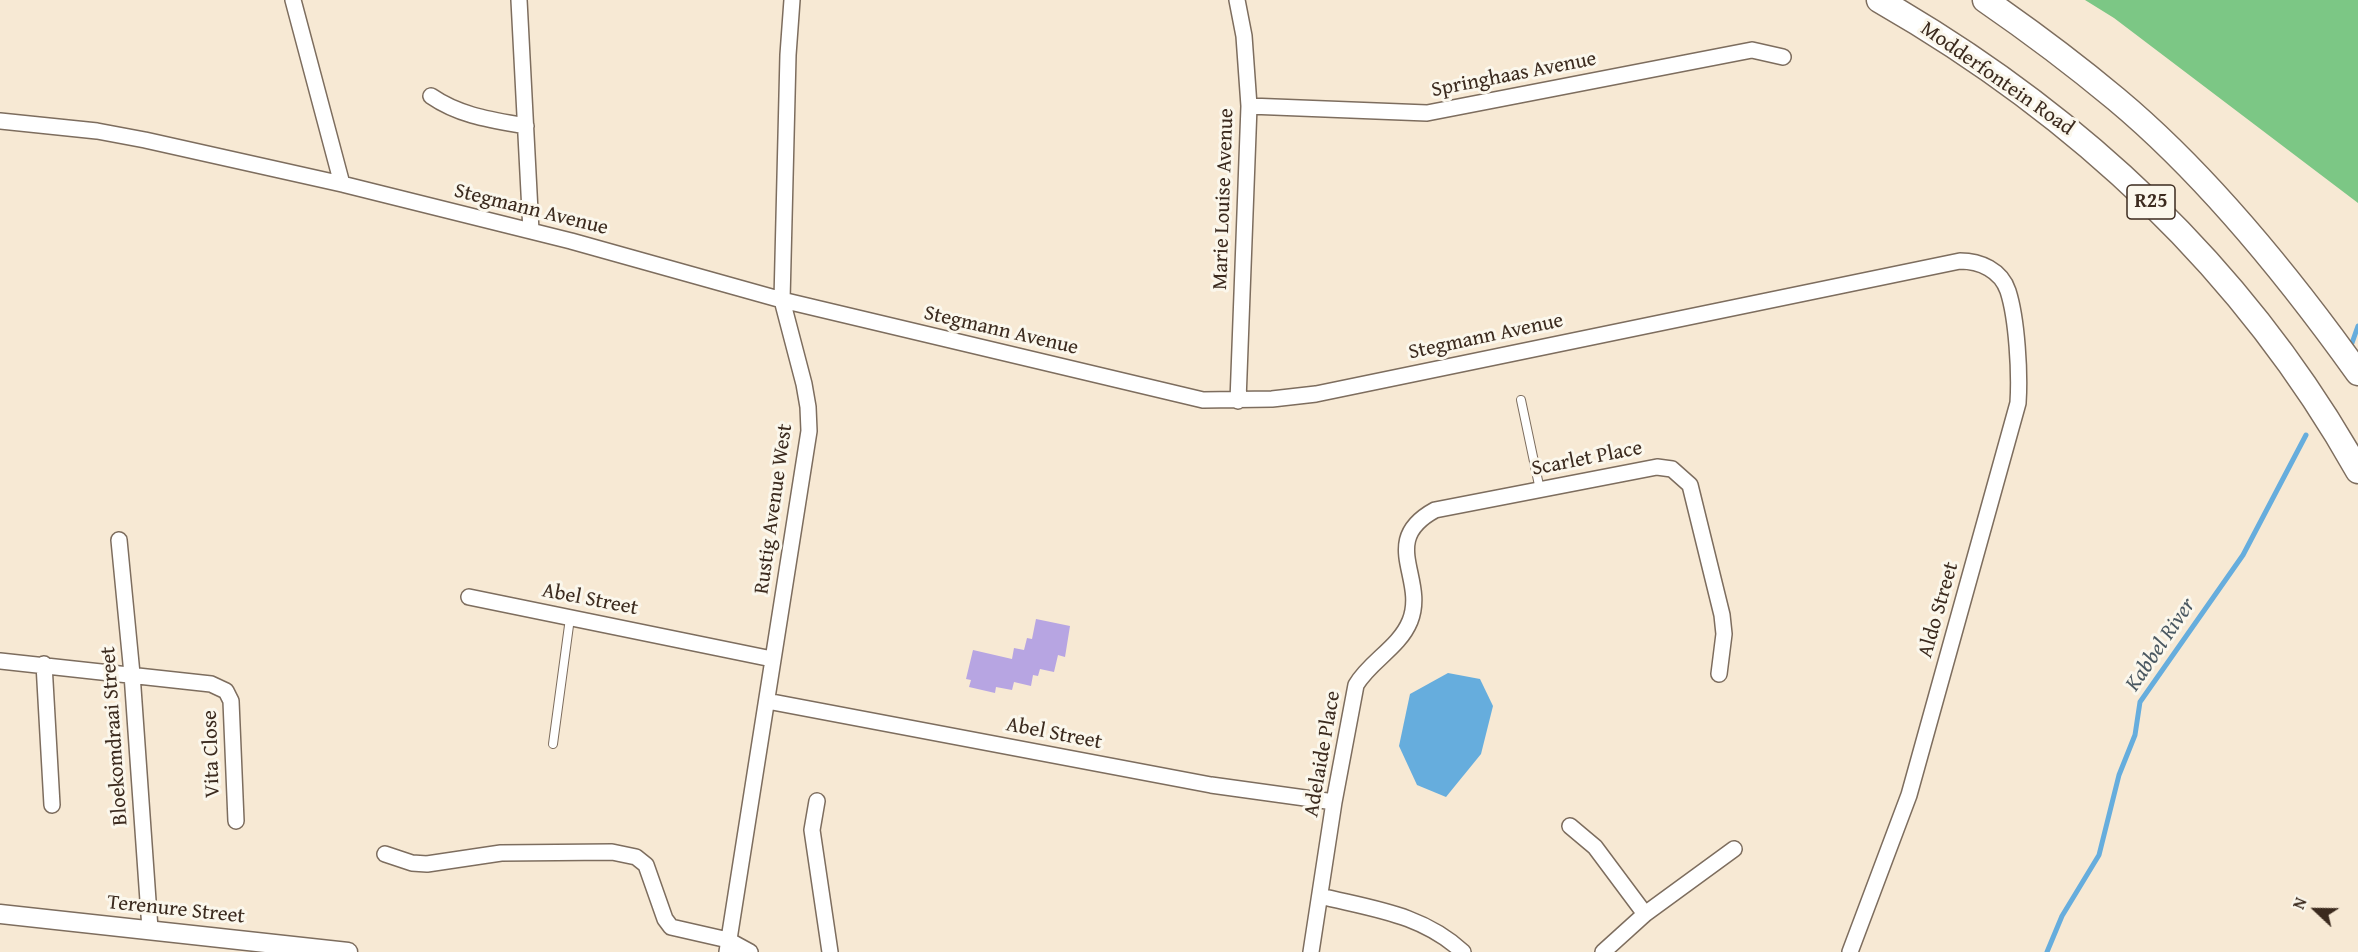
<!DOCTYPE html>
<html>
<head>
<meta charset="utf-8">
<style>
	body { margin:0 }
	#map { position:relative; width:2358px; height:952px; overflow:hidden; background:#f7e9d4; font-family:"Gentium Book Plus",serif }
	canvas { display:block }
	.north { position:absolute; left:2286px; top:880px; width:60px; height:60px; -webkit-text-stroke:4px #fbf7ec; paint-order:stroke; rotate:292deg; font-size:16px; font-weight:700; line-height:24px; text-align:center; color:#3b2a1e }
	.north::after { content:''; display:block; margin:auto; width:21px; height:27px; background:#3b2a1e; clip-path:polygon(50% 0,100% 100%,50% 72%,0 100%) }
</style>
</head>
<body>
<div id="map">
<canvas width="2358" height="952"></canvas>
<div class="north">N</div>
</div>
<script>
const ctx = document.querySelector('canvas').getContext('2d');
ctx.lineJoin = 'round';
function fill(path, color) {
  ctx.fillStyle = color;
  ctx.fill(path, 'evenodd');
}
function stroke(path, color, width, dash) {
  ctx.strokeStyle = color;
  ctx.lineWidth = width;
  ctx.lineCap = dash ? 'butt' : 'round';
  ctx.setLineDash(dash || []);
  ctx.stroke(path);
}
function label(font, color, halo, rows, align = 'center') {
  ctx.font = font + ' "Gentium Book Plus",serif';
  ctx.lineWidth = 6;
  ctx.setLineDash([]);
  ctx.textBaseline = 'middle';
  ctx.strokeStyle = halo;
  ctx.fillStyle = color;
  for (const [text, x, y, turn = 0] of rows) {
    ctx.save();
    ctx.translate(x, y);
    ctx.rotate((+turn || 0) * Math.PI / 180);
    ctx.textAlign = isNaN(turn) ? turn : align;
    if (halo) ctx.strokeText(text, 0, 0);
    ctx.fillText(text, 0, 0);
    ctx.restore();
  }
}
fill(new Path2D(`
	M2085 0H2358V203L2114 18Z`), '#7cc785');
fill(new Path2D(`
	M1448 673 1480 679 1493 706 1481 754 1446 797 1417 785 1399 746 1410 694Z`), '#66addd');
stroke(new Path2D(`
	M2352 343 2358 326
	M2047 952 2062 916 2099 855 2119 775 2135 735 2140 702 2243 555 2306 435`), '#66addd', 5);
fill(new Path2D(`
	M1036 619 1070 626 1065 657 1058 655 1054 672 1040 669 1038 676 1033 675 1031 686 1014 682 1012 690 996 687 995 693 969 687 971 680 966 679 973 650 1012 659 1014 648 1024 650 1027 638 1032 639Z`), '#b7a5e2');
const service = new Path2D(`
	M1521 400 1540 490
	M553 744 570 618`);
const minor = new Path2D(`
	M293 0 342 184
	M519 0 531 231
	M1237 0 1244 36 1249 106 1238 401
	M431 96C460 116 492 120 526 126
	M1249 106 1427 113 1752 50 1783 57
	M0 121 97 131 145 140 342 184 571 241 782 300 1203 400 1272 399 1316 394 1960 261C1980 261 2001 270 2008 291 2017 319 2020 373 2018 403L1909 795 1850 952
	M119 540 132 674 150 929
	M469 597 772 659
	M0 661 211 684 226 691 231 701 236 821
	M44 664 52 805
	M767 701 1211 785 1334 802
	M817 801 812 830 830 952
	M1570 826 1595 847 1645 914
	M385 854 412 863 427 864 501 853 612 852 636 857 646 865 665 919 671 927 728 940 750 952
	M1320 896C1373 909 1422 914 1463 952
	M727 952 809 431 808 407 804 384 782 300 788 55 792 0
	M1311 952 1334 802 1356 685C1370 661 1399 648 1410 621 1427 578 1378 541 1435 510L1657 467 1672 469 1690 485 1722 615 1724 634 1719 674
	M1603 952 1645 914 1734 849`);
const tertiary = new Path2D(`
	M0 914 348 952`);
const primary = new Path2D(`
	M1879 0C2078 114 2245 270 2358 471
	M1985 0C2030 31 2074 64 2116 99 2206 174 2290 278 2358 373`);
stroke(service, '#7d6d5e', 10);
stroke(minor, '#7d6d5e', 18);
stroke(tertiary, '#7d6d5e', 21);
stroke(primary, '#7d6d5e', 27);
stroke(service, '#fff', 8);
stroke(minor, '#fff', 15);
stroke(tertiary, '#fff', 18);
stroke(primary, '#fff', 24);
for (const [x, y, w] of [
	[2151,202,48]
]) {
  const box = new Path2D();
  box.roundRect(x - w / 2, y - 17, w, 34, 4.5);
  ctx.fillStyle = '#fbf7ec';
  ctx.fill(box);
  stroke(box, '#3b2a1e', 1.5);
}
label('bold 20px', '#3b2a1e', null, [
	["R25",2151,202]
]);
label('21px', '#3b2a1e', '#fbf7ec', [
	["Springhaas Avenue",1514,75,-11],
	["Modderfontein Road",1997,79,35],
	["Marie Louise Avenue",1224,199,-88],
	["Stegmann Avenue",531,210,14],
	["Stegmann Avenue",1001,331,13],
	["Stegmann Avenue",1486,337,-12],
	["Scarlet Place",1587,459,-11],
	["Rustig Avenue West",774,509,-82],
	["Abel Street",590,600,11],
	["Aldo Street",1939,610,-74],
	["Abel Street",1054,734,11],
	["Bloekomdraai Street",115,736,-94],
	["Vita Close",212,754,-92],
	["Adelaide Place",1323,754,-80],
	["Terenure Street",176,910,6]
]);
label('italic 22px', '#4a5861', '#fbf7ec', [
	["Kabbel River",2161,645,-56]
]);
</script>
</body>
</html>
